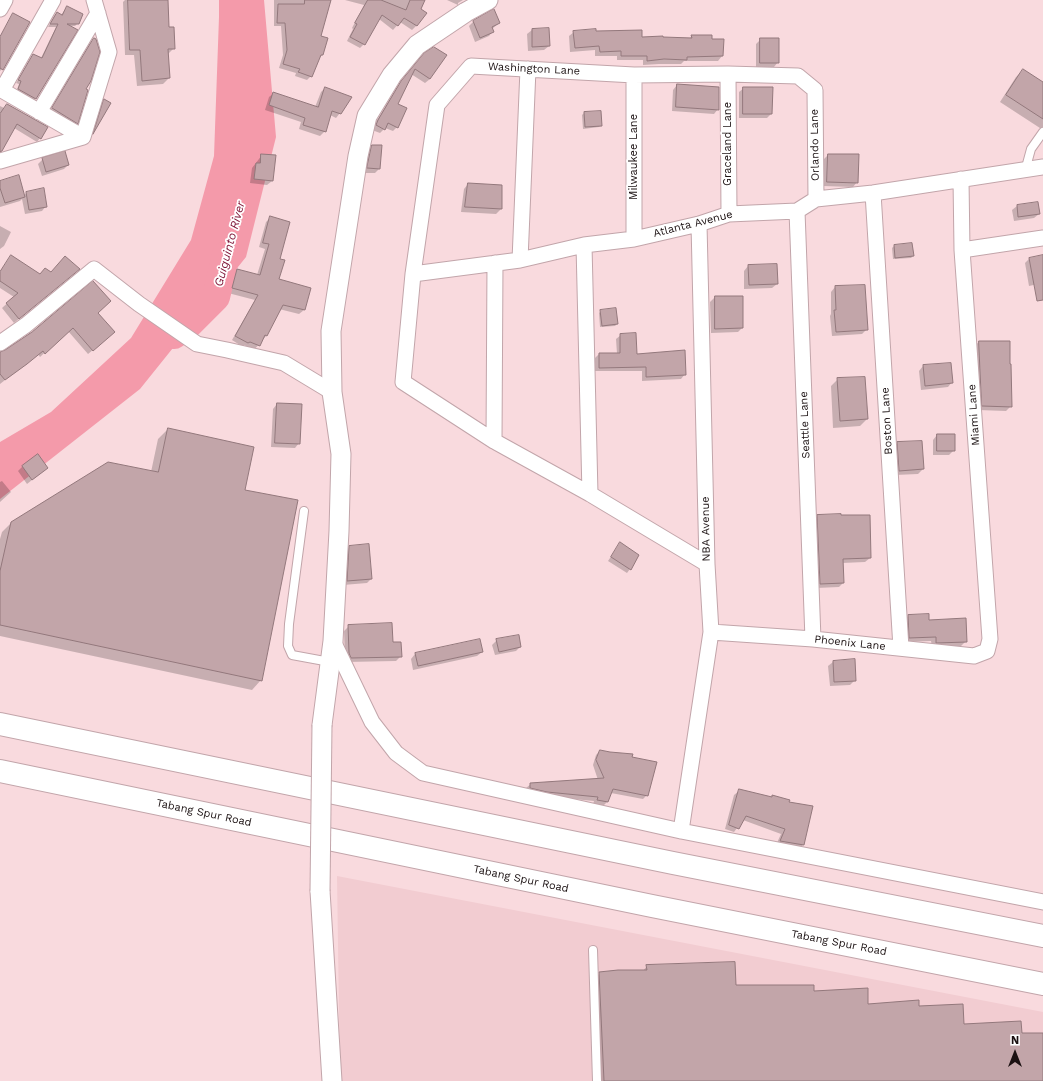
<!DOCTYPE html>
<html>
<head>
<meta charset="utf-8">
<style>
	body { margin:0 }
	#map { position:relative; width:1043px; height:1081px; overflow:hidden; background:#f9dade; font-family:"Work Sans",sans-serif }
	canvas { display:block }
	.north { position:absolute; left:995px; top:1033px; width:40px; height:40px; -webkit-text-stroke:3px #fff; paint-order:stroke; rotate:0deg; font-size:11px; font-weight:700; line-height:16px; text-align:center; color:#1b1112 }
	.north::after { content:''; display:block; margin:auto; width:14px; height:18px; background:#1b1112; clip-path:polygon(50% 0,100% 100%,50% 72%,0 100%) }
</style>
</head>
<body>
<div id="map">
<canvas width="1043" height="1081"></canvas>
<div class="north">N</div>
</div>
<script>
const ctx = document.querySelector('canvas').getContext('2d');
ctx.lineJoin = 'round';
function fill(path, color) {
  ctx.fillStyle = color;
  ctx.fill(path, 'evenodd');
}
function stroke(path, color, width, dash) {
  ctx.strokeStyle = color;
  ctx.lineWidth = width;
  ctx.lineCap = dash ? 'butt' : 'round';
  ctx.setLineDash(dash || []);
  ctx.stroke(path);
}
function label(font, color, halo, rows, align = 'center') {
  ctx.font = font + ' "Work Sans",sans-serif';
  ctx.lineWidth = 3.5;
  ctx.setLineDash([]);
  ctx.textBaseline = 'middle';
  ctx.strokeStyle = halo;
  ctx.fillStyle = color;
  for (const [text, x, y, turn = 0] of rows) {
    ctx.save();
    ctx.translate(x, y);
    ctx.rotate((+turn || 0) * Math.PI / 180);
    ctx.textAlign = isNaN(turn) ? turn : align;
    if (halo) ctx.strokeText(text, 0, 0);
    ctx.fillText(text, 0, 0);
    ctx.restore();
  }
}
fill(new Path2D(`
	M337 876 1043 1012V1081H340Z`), '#f2ccd1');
fill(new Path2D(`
	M219 0H264L276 137 246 257 140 389 0 499V442L51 412 131 338 191 240 214 156 219 17Z`), '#f49aaa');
fill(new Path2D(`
	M125 0H167L168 28 174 48 168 54 169 78 163 84 137 86 134 55H125L123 2Z
	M274 0H330L320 37 322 55 318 59 311 76 307 80 295 76 296 73 279 68 283 55 281 26H274Z
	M345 0H424L420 9 417 25 412 30 400 22 393 30 379 19 364 44 360 48 347 41 353 29 352 28 364 5Z
	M447 0H463L458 3V5Z
	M67 7 78 23 75 26H69L76 30 33 102 16 92 19 84 16 83 33 55 41 58 56 27H48L54 16 57 13 61 15Z
	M494 10 499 23 492 29 493 31 489 36 475 42 469 26 473 22Z
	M13 14 2 69 0 71V37Z
	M548 29 549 46 544 50 528 51 527 34 532 30Z
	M574 32H595L641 38 689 39 692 36 711 40H723L722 56 718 61H684L681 64H659L643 65V60H617V56H595V50L570 52 569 36Z
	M94 39 85 89 77 123 73 127 49 112 90 43Z
	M761 39 778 62 774 67H756V44Z
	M420 59 430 79 425 83 411 74 396 104 397 127 393 131 385 128 380 133 372 130 374 125 397 87Z
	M1023 70 1043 83V130L1000 102 1016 77Z
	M677 85 718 109 714 114 672 111 673 90Z
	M325 88 340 113 336 118 330 115 325 131 320 136 299 129 301 122 265 110 269 97 274 93 315 107 321 92Z
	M744 88 771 114 767 118H739V92Z
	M104 100 110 104 90 136 100 105Z
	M7 105 40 138 37 142 14 128 0 141V106L4 108Z
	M584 113 601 125 599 127 583 129 582 115Z
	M372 146 379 169 375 173H363L368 150Z
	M262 155 272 181 267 185 250 183 252 168Z
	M828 155 857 182 853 187 823 186 824 159Z
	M43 159 68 165 64 169 42 176 38 164Z
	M0 182 24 196 26 193 43 190 46 206 42 211 25 214 22 199 20 201 0 207Z
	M468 184 501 186V209L496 214 461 212 464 189Z
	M1037 203 1039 214 1034 218 1014 221 1012 210 1017 206Z
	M271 217 279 259 278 280 309 288 304 310 299 314 279 309 266 336 254 350 244 345 243 347 232 340 255 300 228 293 233 274 238 270 257 275 265 249 259 247 266 222Z
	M0 226 11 232 4 246 0 249Z
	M894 246 913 256 911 258 893 259 892 248Z
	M12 256 40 275 51 273H74L14 323 2 308 14 297 0 288V271Z
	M1043 256V283L1029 286 1025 263 1029 259Z
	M748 266 777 284 772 288 744 289V271Z
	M835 287 867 329 862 334 832 336 830 316 831 314V292Z
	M715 297 742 328 738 332 711 333 710 302Z
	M601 311 617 324 615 326 600 327 599 313Z
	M97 313 109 337 88 354 68 331 40 357 38 354 0 384V353Z
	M621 335 636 355 685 374 681 379 642 381V371H595V358L599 354H617L616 339Z
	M979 342H1009L1011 406 1006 411 978 410 974 346Z
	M923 366 952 382 948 387 921 390 919 371Z
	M838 379 867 419 860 426 833 428 831 386Z
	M277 404 299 443 295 448 271 447 273 409Z
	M168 429 243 490 261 680 252 690 0 636V539L2 532 11 523 151 472 158 439Z
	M937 435 954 450 949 455H933V440Z
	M898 443 923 469 918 474 895 475 893 448Z
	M22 467 47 468 27 484 18 471Z
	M2 481 11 492 0 502V482Z
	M818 516 870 558 865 562 842 563 843 583 839 587 816 588 813 520Z
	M620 543 630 569 627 573 608 561Z
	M350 547 371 579 367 583 343 585 345 551Z
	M908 616 928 621 966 641 961 646 932 647 931 641 905 642 904 621Z
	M349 626 392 643 401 656 396 661 346 662 345 658 344 631Z
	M497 640 520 647 516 651 495 655 492 645Z
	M482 652 477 656 413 670 411 659 415 654Z
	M854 660 855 680 850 685 830 686 828 666 833 662Z
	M600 751 631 758 647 795 643 799 611 793 608 801 603 806 593 804 594 801 542 796 526 792V788L531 784 598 780 593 765 596 755Z
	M739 791 770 798 773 796 788 802 803 845 799 849 776 845 781 834 743 820 734 832 725 829 734 795Z
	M647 966 735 986 813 992 867 1005 918 1007 963 1025 1021 1034H1043V1081H595L590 983 600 973 643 971Z`), '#0003');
stroke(new Path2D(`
	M174 335 187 326 216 297 226 255`), '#f49aaa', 28);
const building = new Path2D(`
	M128 0H168L169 27H174L175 49H168L170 78 142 81 140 50H130Z
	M305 0H331L321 36 328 38 323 55H321L312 77 298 72 300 69 283 64 287 50 285 23H277L278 4H304Z
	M368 0H381L406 10 410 0H425L421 9 427 13 417 26 404 18 398 26 382 15 365 45 350 37 357 24 355 23Z
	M67 6 83 14 79 24H67L78 30 36 99 18 89 21 81 18 80 33 54 42 58 58 24H50L57 12 62 15Z
	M494 9 500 23 492 27 494 32 480 38 473 21Z
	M13 13 30 22 3 70 0 68V37Z
	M549 28 550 46 532 47V29Z
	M596 29V31L642 30V37L663 36V37L692 38 691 35H712V39H724L723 56 687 57V60L664 59 647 61V56H621V51L600 52 599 46 575 48 573 31Z
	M94 38 96 39 100 52 91 81 86 89 88 90 78 124 52 108Z
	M760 38H779V63H760Z
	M434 47 447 55 430 79 415 69 398 104 407 108 398 128 388 123 385 130 376 125 378 120 401 81 424 53Z
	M1023 69 1043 82V119L1006 95Z
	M677 84 719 87V110L676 107Z
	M325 87 352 97 341 114 332 111 326 132 303 125 305 118 269 105 273 92 318 107Z
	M743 87H773L772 114H743Z
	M104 99 111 103 93 134Z
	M7 104 48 127 41 139 17 124 2 151 0 152V114Z
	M601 111 602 126 585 127 584 112Z
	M372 145H382L380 169 367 168Z
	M65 151 69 165 46 172 42 158Z
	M261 154 276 155 273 181 254 179 256 163H260Z
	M828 154H859L858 183 827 182Z
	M19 175 25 197 5 203 0 188V181Z
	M468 183 502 185V209L465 207Z
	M44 188 47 207 29 210 26 192Z
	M1038 202 1040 214 1018 217 1017 205Z
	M270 216 290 222 280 259 285 260 279 279 311 288 305 310 283 305 267 336 265 335 260 346 250 342 248 343 235 336 258 295 232 288 237 269 260 275 269 244 263 243Z
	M912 243 914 256 895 258 894 245Z
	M11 255 40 274 45 268 51 272 65 256 80 269 19 319 6 303 18 293 0 281V272Z
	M1043 255V300L1037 301 1029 258Z
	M777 264 778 284 749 285 748 265Z
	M93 281 111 301 98 313 115 332 93 351 73 328 45 354 43 351 27 364 5 380 0 374V352L5 350 32 332Z
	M865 285 868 330 836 332 834 310H836L835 286Z
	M715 296H743V328L715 329Z
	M616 308 618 324 602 326 600 310Z
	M636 333 637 354 685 350 686 375 646 377V367L599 368V353H620V334Z
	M979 341H1010V364H1011L1012 407 982 406Z
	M951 363 953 383 925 386 923 365Z
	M865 377 868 419 840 421 837 378Z
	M277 403 302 404 300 444 275 443Z
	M168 428 254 447 245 490 298 500 262 681 0 625V571L11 522 108 462 158 472Z
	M937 434H955V451H937Z
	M922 441 924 469 899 471 897 442Z
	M38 454 48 468 32 480 22 466Z
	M841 514V515H870L871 558 843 559 844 583 820 584 817 515Z
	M620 542 639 555 631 570 611 557Z
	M369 544 372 579 347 581 349 546Z
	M929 614V620L966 618 967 642 936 643V637L909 638 908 615Z
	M392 623 393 642H401L402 657 351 658 349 653 348 625Z
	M519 635 521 647 499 652 496 639Z
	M480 639 483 652 418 666 415 653Z
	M855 659 856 681 834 682 833 661Z
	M600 750 610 752 633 754 632 757 657 762 648 796 613 789 608 802 597 800 598 797 547 792 530 788V783L604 778 596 760Z
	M739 789 772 797V795L790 800 789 802 813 806 804 845 780 841 785 829 746 816 739 829 729 825Z
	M735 962 736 985H814V991L868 988V1004L919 1000V1006L963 1004 964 1024 1021 1021 1022 1033H1043V1081H604L599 972 618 970H647L646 965Z`);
fill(building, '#c2a5a9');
stroke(building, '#93787c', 1);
const service = new Path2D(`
	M1025 171 1031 149 1043 132
	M304 511 289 624 288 646 292 655 330 662
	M593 950 597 1081`);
const minor = new Path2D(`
	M0 9 5 0
	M728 74 729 214
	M0 89 83 137 0 161
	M2 90 53 0
	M39 112 98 13
	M83 137 109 52 94 0
	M873 193 901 648
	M797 211 813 639
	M634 239V75
	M584 245 590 494
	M962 250 1043 238
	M520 260 528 69
	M413 274 520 260 584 245 634 239 699 224 729 214 797 211 816 199 873 193 1043 167
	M0 343 26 325 94 269 139 304 197 344 227 350 284 363 332 392
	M494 441 495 263
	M707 564 590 494 494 441 403 382 413 274 437 105 471 66 634 75 728 74 798 76 815 90 816 199
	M711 632 813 639 974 656 987 651 990 639 962 250 961 179
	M333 641 372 722 396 753 423 773 681 831 1043 902
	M681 831 711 632 707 564 699 224`);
const tertiary = new Path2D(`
	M322 725 333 641 339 531 341 454 332 392 331 331 358 156 367 116 392 75 417 45 466 12 488 0
	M320 891 332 1081`);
const motorway = new Path2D(`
	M0 724 673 863 1043 936
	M0 771 652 906 1043 984`);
stroke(service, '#c2a5aa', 10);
stroke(minor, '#c2a5aa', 17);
stroke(tertiary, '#c2a5aa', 21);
stroke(motorway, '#c2a5aa', 24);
stroke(service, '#fff', 8);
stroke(minor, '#fff', 15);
stroke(tertiary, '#fff', 19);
stroke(motorway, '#fff', 22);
const tertiaryBridge = new Path2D(`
	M320 891 322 725`);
stroke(tertiaryBridge, '#c2a5aa', 21, []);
stroke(tertiaryBridge, '#fff', 19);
label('11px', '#1b1112', '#fff', [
	["Washington Lane",534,69,3],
	["Graceland Lane",728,144,-90],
	["Orlando Lane",815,145,-91],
	["Milwaukee Lane",634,157,-90],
	["Atlanta Avenue",693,224,-14],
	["Miami Lane",974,415,-94],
	["Boston Lane",887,421,-93],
	["Seattle Lane",805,425,-92],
	["NBA Avenue",706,529,-91],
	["Phoenix Lane",850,643,6],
	["Tabang Spur Road",204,813,12],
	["Tabang Spur Road",521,879,12],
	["Tabang Spur Road",839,943,11]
]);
label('italic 12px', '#81193a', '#fff', [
	["Guiguinto River",230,244,-75]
]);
</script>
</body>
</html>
